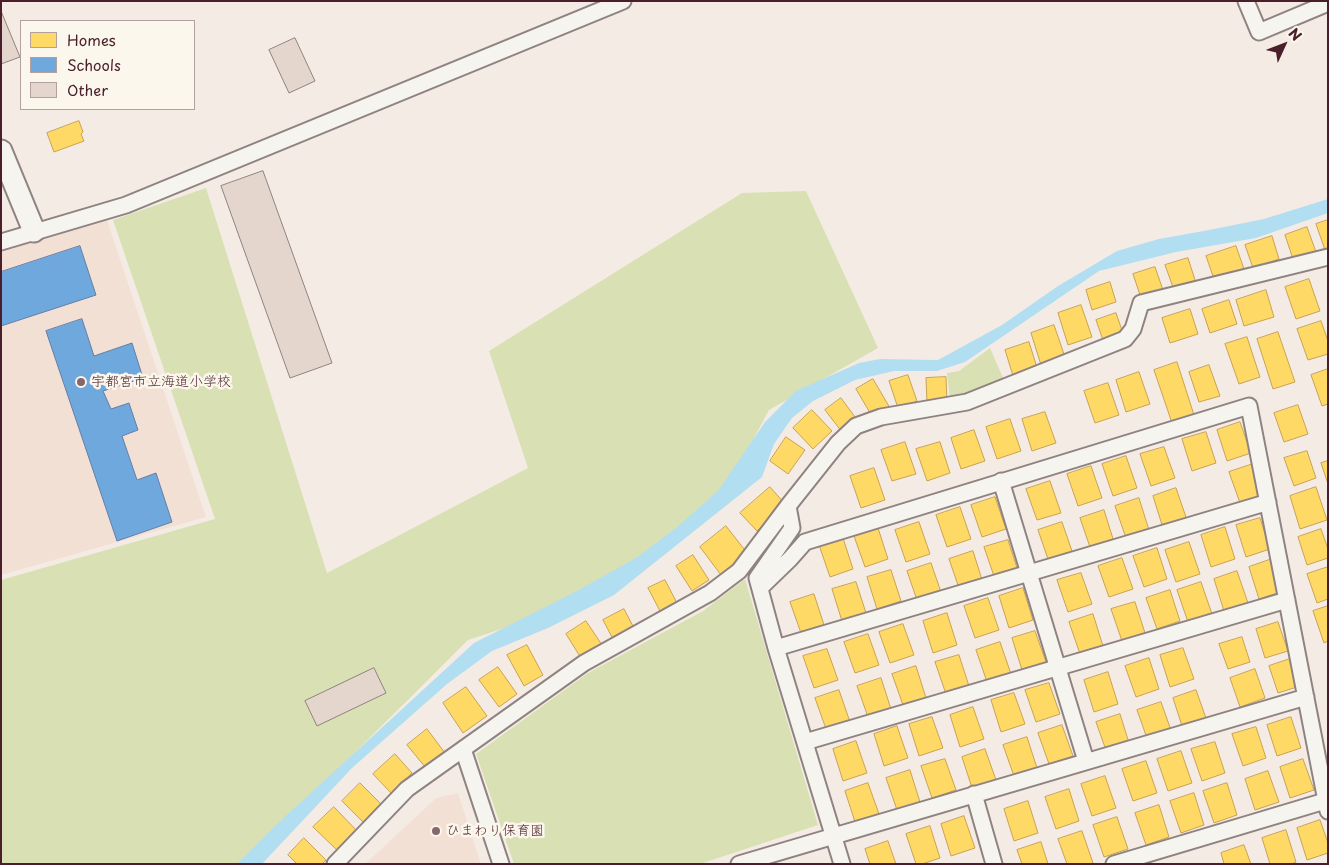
<!DOCTYPE html>
<html>
<head>
<meta charset="utf-8">
<style>
	body { margin:0 }
	#map { position:relative; width:1329px; height:865px; overflow:hidden; background:#f4ece4; font-family:"Playpen Sans",sans-serif }
	canvas { display:block }
	.frame { position:absolute; inset:0; border:2px solid #4a1f2b; pointer-events:none }
	.legend { position:absolute; left:20px; top:20px; width:175px; height:90px; box-sizing:border-box; background:#fbf7ec; border:1px solid #b4a19f; margin:0; padding:6px 9px; list-style:none; font-size:15px; color:#4a1f2b }
	.legend li { display:flex; align-items:center; gap:10px; height:25px }
	.legend b { width:25px; border:1px solid #b4a19f }
	.north { position:absolute; left:1259px; top:20px; width:50px; height:50px; -webkit-text-stroke:4px #fbf7ec; paint-order:stroke; rotate:47deg; font-size:14px; font-weight:700; line-height:20px; text-align:center; color:#4a1f2b }
	.north::after { content:''; display:block; margin:auto; width:18px; height:22px; background:#4a1f2b; clip-path:polygon(50% 0,100% 100%,50% 72%,0 100%) }
</style>
</head>
<body>
<div id="map">
<canvas width="1329" height="865"></canvas>
<div class="frame"></div>
<ul class="legend">
<li><b style="height:14px;background:#ffd966"></b>Homes</li>
<li><b style="height:14px;background:#6fa8dc"></b>Schools</li>
<li><b style="height:14px;background:#e4d5cd"></b>Other</li>
</ul>
<div class="north">N</div>
</div>
<script>
const ctx = document.querySelector('canvas').getContext('2d');
ctx.lineJoin = 'round';
function fill(path, color) {
  ctx.fillStyle = color;
  ctx.fill(path, 'evenodd');
}
function stroke(path, color, width, dash) {
  ctx.strokeStyle = color;
  ctx.lineWidth = width;
  ctx.lineCap = dash ? 'butt' : 'round';
  ctx.setLineDash(dash || []);
  ctx.stroke(path);
}
function label(font, color, halo, rows, align = 'center') {
  ctx.font = font + ' "Playpen Sans","Klee One",sans-serif';
  ctx.lineWidth = 5;
  ctx.setLineDash([]);
  ctx.textBaseline = 'middle';
  ctx.strokeStyle = halo;
  ctx.fillStyle = color;
  for (const [text, x, y, turn = 0] of rows) {
    ctx.save();
    ctx.translate(x, y);
    ctx.rotate((+turn || 0) * Math.PI / 180);
    ctx.textAlign = isNaN(turn) ? turn : align;
    if (halo) ctx.strokeText(text, 0, 0);
    ctx.fillText(text, 0, 0);
    ctx.restore();
  }
}
fill(new Path2D(`
	M106 217 206 517 1 575V248Z
	M458 793 481 864H365L436 798Z`), '#f3e0d5');
fill(new Path2D(`
	M206 188 327 573 528 468 489 351 742 193 806 191 878 348 769 410 716 509 572 606 468 640 243 864H1V580L215 519 113 220Z
	M990 348 1004 380 965 396 950 400 947 373 959 371Z
	M745 579 818 825 700 864H514L476 754 588 673 703 611Z`), '#d9e0b4');
fill(new Path2D(`
	M1328 199V213L1256 238 1176 252 1099 271 965 362 937 371H894L855 380 813 401 792 418 774 444 762 477 614 595 548 628 492 651 447 684 352 768 262 864H237L276 825 474 643 575 592 636 558 676 528 718 491 765 422 796 391 859 363 880 359 938 360 1002 325 1058 286 1117 251 1159 239 1209 230 1264 219Z`), '#b2def2');
const homes = new Path2D(`
	M79 121 83 132 81 134 84 141 54 152 47 133Z
	M1328 220V249L1325 250 1316 224Z
	M1307 227 1316 252 1293 259 1285 235Z
	M1272 236 1279 259 1253 268 1245 245Z
	M1236 246 1244 269 1214 279 1206 256Z
	M1188 258 1196 283 1174 290 1165 265Z
	M1155 267 1163 290 1141 298 1133 274Z
	M1309 279 1320 311 1296 319 1285 287Z
	M1110 282 1116 302 1092 310 1086 290Z
	M1266 290 1274 317 1244 326 1236 300Z
	M1229 300 1237 324 1210 333 1202 309Z
	M1081 305 1092 337 1068 345 1058 313Z
	M1190 309 1198 334 1170 343 1162 318Z
	M1116 313 1124 336 1104 343 1096 320Z
	M1321 321 1328 341V354L1308 360 1297 329Z
	M1054 325 1065 357 1041 365 1031 333Z
	M1278 332 1295 382 1273 389 1257 339Z
	M1247 337 1260 377 1239 384 1225 344Z
	M1029 342 1039 374 1015 382 1005 350Z
	M1177 362 1194 415 1172 423 1154 370Z
	M1209 365 1220 396 1199 402 1189 372Z
	M1328 369V404L1322 406 1311 375Z
	M1139 372 1150 404 1126 412 1116 380Z
	M908 375 917 401 898 408 889 381Z
	M946 377 947 402 927 403 926 378Z
	M873 379 890 408 873 418 856 389Z
	M1108 383 1119 415 1095 423 1084 391Z
	M841 398 858 421 842 432 825 410Z
	M1298 405 1308 434 1284 442 1274 413Z
	M812 410 832 431 813 449 793 428Z
	M1045 412 1056 443 1032 451 1022 419Z
	M1010 419 1021 451 997 459 986 427Z
	M1240 422 1251 453 1227 461 1217 430Z
	M974 430 985 461 961 469 951 438Z
	M1206 432 1216 463 1192 471 1182 439Z
	M786 437 805 450 788 474 770 461Z
	M905 442 916 474 892 481 881 450Z
	M940 442 950 473 927 481 916 449Z
	M1164 447 1175 478 1151 486 1140 454Z
	M1307 451 1316 478 1294 486 1284 458Z
	M1126 456 1137 488 1113 496 1102 464Z
	M1328 461V484L1321 463Z
	M1253 464 1264 496 1240 503 1229 472Z
	M1091 466 1102 498 1078 506 1067 474Z
	M874 468 885 500 861 508 850 476Z
	M1050 481 1061 513 1037 520 1026 489Z
	M770 487 786 505 757 531 740 513Z
	M1316 487 1327 520 1300 529 1290 496Z
	M1176 488 1187 520 1163 528 1153 496Z
	M995 497 1006 529 982 537 971 505Z
	M1139 498 1149 530 1126 538 1115 506Z
	M960 507 971 539 947 547 936 515Z
	M1104 510 1114 542 1091 550 1080 518Z
	M1260 518 1270 549 1246 557 1236 525Z
	M919 522 930 554 906 562 895 530Z
	M1062 522 1073 554 1049 562 1038 530Z
	M726 526 748 554 721 575 700 547Z
	M1225 527 1235 559 1211 567 1201 535Z
	M878 528 888 559 865 567 854 536Z
	M1321 529 1328 549V558L1307 565 1298 537Z
	M843 538 853 569 830 577 819 545Z
	M1008 540 1018 571 995 579 984 547Z
	M1189 542 1200 574 1176 582 1165 550Z
	M1157 548 1167 579 1144 587 1133 556Z
	M973 551 983 583 960 591 949 559Z
	M693 555 709 580 692 591 676 566Z
	M1122 558 1133 589 1109 597 1098 566Z
	M1272 559 1283 591 1259 599 1249 567Z
	M931 563 942 595 918 603 907 571Z
	M1328 567V599L1317 603 1307 574Z
	M891 570 901 601 877 609 867 577Z
	M1237 571 1248 603 1224 611 1214 579Z
	M1081 573 1092 604 1068 612 1057 580Z
	M665 580 678 605 661 613 648 588Z
	M856 582 866 613 842 621 832 589Z
	M1201 582 1212 614 1188 622 1177 590Z
	M1023 588 1033 620 1009 628 999 596Z
	M1170 590 1180 621 1157 629 1146 598Z
	M814 594 824 625 801 633 790 602Z
	M988 598 999 630 975 638 964 606Z
	M1135 602 1145 633 1122 641 1111 609Z
	M1328 606V641L1324 643 1313 611Z
	M624 609 635 630 614 641 603 620Z
	M947 613 957 645 933 653 923 621Z
	M1093 614 1103 646 1080 654 1069 622Z
	M586 621 602 645 581 658 566 634Z
	M1278 622 1288 651 1265 658 1256 629Z
	M903 624 914 655 890 663 879 632Z
	M1035 631 1046 662 1022 670 1012 638Z
	M868 634 879 665 855 673 844 642Z
	M1242 637 1250 662 1228 669 1219 644Z
	M1000 642 1011 674 987 682 976 650Z
	M527 645 543 675 524 686 507 655Z
	M1183 648 1194 679 1170 687 1160 655Z
	M827 649 838 680 814 688 803 656Z
	M959 655 969 686 946 694 935 662Z
	M1149 658 1159 689 1136 697 1125 666Z
	M1290 659 1300 686 1278 693 1269 666Z
	M916 666 926 698 903 705 892 674Z
	M498 667 517 694 499 707 479 680Z
	M1255 669 1265 698 1240 707 1230 678Z
	M1108 672 1118 704 1094 712 1084 680Z
	M881 678 891 709 868 717 857 686Z
	M1049 683 1060 714 1036 722 1025 690Z
	M466 687 487 716 463 733 443 703Z
	M839 690 850 722 826 729 815 698Z
	M1196 690 1207 721 1183 729 1173 698Z
	M1014 693 1025 724 1001 732 991 700Z
	M1161 702 1172 733 1148 741 1137 710Z
	M973 707 984 739 960 747 950 715Z
	M1120 714 1130 746 1107 753 1096 722Z
	M932 717 943 748 919 756 909 724Z
	M1291 717 1301 748 1277 756 1267 725Z
	M1062 725 1073 756 1049 764 1038 733Z
	M897 726 908 758 884 766 874 734Z
	M1256 727 1266 758 1243 766 1232 734Z
	M427 729 445 753 426 768 407 745Z
	M1027 737 1037 768 1014 776 1003 745Z
	M856 741 867 773 843 781 833 749Z
	M1215 742 1225 773 1202 781 1191 749Z
	M985 749 996 780 972 788 962 757Z
	M1181 751 1192 783 1168 791 1157 759Z
	M395 754 412 773 391 793 373 774Z
	M945 759 956 790 932 798 921 766Z
	M1303 759 1314 790 1290 798 1280 767Z
	M1146 761 1157 793 1133 801 1122 769Z
	M910 770 920 802 897 810 886 778Z
	M1268 771 1279 802 1255 810 1245 779Z
	M1105 776 1116 808 1092 816 1081 784Z
	M360 783 382 805 364 823 342 801Z
	M868 783 879 814 855 822 845 791Z
	M1227 783 1237 815 1214 823 1203 791Z
	M1069 789 1079 821 1056 829 1045 797Z
	M1194 793 1204 825 1181 833 1170 801Z
	M1028 801 1038 833 1014 841 1004 809Z
	M1159 805 1169 837 1146 845 1135 813Z
	M334 807 357 831 338 851 313 827Z
	M964 816 975 848 951 856 941 824Z
	M1117 817 1128 849 1104 857 1093 825Z
	M1320 820 1328 843V853L1307 860 1297 828Z
	M930 826 940 858 922 864H916L906 834Z
	M1286 830 1296 862 1291 864H1270L1262 838Z
	M1082 831 1093 863 1089 864H1067L1058 839Z
	M304 838 326 860 322 864H297L288 855Z
	M888 841 896 864H870L865 849Z
	M1041 842 1048 864H1022L1017 850Z
	M1244 845 1251 864H1224L1221 853Z`);
fill(homes, '#ffd966');
stroke(homes, '#c9a154', 1);
const schools = new Path2D(`
	M80 246 96 295 1 326V272Z
	M82 319 94 356 132 343 143 378 103 391 111 409 129 403 138 430 122 436 137 480 156 473 172 522 117 541 46 331Z`);
fill(schools, '#6fa8dc');
stroke(schools, '#647fa7', 1);
const building = new Path2D(`
	M1 11 20 57 1 64Z
	M295 38 315 81 289 93 269 50Z
	M263 171 332 363 290 378 221 186Z
	M374 668 386 693 317 726 305 701Z`);
fill(building, '#e4d5cd');
stroke(building, '#8f8382', 1);
const street = new Path2D(`
	M1246 1 1259 32 1328 3
	M1 242 126 205 623 1
	M1001 481 1086 761
	M788 506 792 528 757 578 776 648 842 864
	M760 588 790 559 805 542 1249 406 1328 811
	M776 648 1262 504 1268 502
	M805 742 1287 600
	M463 749 501 864
	M974 794 994 864
	M335 864 407 789 584 663 710 593 739 571 788 506 838 443 856 426 881 417 967 402 1125 339 1133 329 1141 303 1328 257
	M739 864 1306 697
	M1114 864 1325 801`);
const secondary = new Path2D(`
	M1 151 34 231`);
stroke(street, '#8f8382', 19);
stroke(secondary, '#8f8382', 25);
stroke(street, '#f6f4ef', 15);
stroke(secondary, '#f6f4ef', 21);
for (const [x, y, r, color] of [
	[81,382,5,"#86676c"],
	[436,831,5,"#86676c"]
]) {
  const dot = new Path2D();
  dot.arc(x, y, r, 0, 2 * Math.PI);
  ctx.fillStyle = color;
  ctx.fill(dot);
  stroke(dot, '#fbf7ec', 2);
}
label('14px', '#4a1f2b', '#fbf7ec', [
	["宇都宮市立海道小学校",91,382],
	["ひまわり保育園",446,831]
], 'left');
</script>
</body>
</html>
